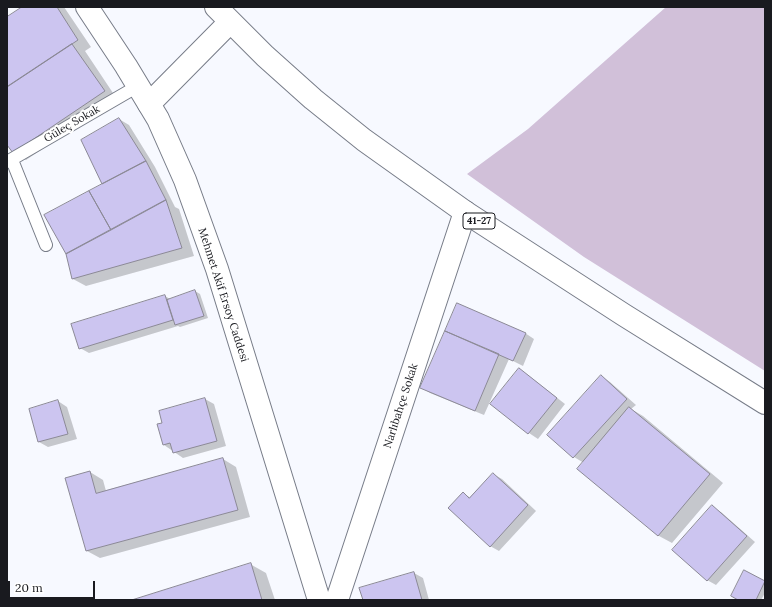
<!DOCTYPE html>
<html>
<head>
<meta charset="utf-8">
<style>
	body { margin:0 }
	#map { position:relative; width:772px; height:607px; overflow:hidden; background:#f7f9ff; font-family:Lora,serif }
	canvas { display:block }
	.frame { position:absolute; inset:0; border:8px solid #191a1f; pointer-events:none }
	.scale { position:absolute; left:8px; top:581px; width:87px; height:18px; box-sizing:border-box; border:2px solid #191a1f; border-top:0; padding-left:5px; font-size:12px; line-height:14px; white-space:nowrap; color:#191a1f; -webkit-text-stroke:3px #fff; paint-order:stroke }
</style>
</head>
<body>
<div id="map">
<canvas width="772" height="607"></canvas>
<div class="frame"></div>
<div class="scale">20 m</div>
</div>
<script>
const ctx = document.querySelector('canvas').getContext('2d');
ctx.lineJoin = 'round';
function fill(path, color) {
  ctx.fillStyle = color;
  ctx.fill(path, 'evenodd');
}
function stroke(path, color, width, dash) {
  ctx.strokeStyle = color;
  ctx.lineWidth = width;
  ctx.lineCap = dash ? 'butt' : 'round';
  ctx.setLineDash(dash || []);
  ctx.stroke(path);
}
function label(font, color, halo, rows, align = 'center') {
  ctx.font = font + ' Lora,serif';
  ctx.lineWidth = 4;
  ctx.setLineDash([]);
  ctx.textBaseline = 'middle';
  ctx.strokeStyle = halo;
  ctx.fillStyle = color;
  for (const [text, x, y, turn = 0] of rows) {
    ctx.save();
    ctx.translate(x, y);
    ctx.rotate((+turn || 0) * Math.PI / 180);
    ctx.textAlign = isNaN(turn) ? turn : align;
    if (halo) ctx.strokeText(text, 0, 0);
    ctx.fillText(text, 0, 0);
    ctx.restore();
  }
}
fill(new Path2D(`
	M666 7H765V371L584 257 467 174 528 129Z`), '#d1c0d9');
fill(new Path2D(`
	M24 7H64L91 47 85 51 117 99 26 160 13 152 7 143V18Z
	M119 119 129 125 155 167 175 207 179 209 194 256 86 286 73 279 104 184 82 140Z
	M195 291 200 294 208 318 180 327 178 326 89 353 80 348 165 296 170 299Z
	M525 333 534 339 523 366 509 359 484 415 430 393 421 387Z
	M519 370 528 375 565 404 538 439 529 433 492 404Z
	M601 376 610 382 636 405 631 409 643 416 723 483 672 543 659 536 579 469 584 463 574 457 549 435Z
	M205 399 214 404 226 446 183 458 164 445 159 425 164 423Z
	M58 401 67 407 77 439 48 447 39 442 30 410Z
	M223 459 236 467 250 517 100 558 87 551 90 472 103 480 106 491Z
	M493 474 502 479 536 511 499 551 490 546 463 493 471 498Z
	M712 507 721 512 755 542 716 585 707 580Z
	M250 564 266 573 275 600H135Z
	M745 572 765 582V593L761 600H740Z
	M414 573 423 578 429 600H364Z`), '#0003');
const building = new Path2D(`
	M22 7H57L78 40 7 87V17Z
	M72 44 105 91 13 153 7 145V87Z
	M119 118 146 161 102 184 81 140Z
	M146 161 166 200 111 230 89 191Z
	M89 191 111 230 66 254 44 215Z
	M166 200 182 248 72 279 66 254Z
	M195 290 204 316 175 325 167 300Z
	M165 295 173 320 79 349 71 324Z
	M457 303 526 333 513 361 445 331Z
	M445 331 499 354 475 411 420 388Z
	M519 368 557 398 528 434 490 404Z
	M601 375 627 399 573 458 547 435Z
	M205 398 217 441 173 453 170 443 163 445 157 424 162 423 159 411Z
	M58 400 68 434 38 442 29 409Z
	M629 407 710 474 658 536 577 469Z
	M223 458 238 510 86 551 65 478 90 471 96 493Z
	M493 473 528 505 490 547 448 508 463 492 469 498Z
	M712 505 747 536 707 581 672 550Z
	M251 563 262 600H132Z
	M744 570 765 581 756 600H738L731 596Z
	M414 572 422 600H363L359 588Z`);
fill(building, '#ccc5f0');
stroke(building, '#8b8996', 1);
const lane = new Path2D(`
	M12 160 46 245
	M7 162 138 86`);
const street = new Path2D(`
	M149 104 230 22
	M337 600 465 212`);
const primary = new Path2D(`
	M87 7 126 66 158 119 185 180 217 269 319 600
	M216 7 265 56 313 99 364 140 465 212 624 315 765 403`);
stroke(lane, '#777c88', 14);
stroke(street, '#777c88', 24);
stroke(primary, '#777c88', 24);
stroke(lane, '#fff', 12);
stroke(street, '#fff', 22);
stroke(primary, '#fff', 22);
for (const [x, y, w] of [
	[479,221,32]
]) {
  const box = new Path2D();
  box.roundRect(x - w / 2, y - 8, w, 16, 3);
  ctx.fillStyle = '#fff';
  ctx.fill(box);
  stroke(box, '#191a1f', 1);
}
label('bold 10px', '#191a1f', null, [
	["41-27",479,221]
]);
label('11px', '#191a1f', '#fff', [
	["Güleç Sokak",72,124,-30],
	["Mehmet Akif Ersoy Caddesi",223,295,72],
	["Narlıbahçe Sokak",401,406,-72]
]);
</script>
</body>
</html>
